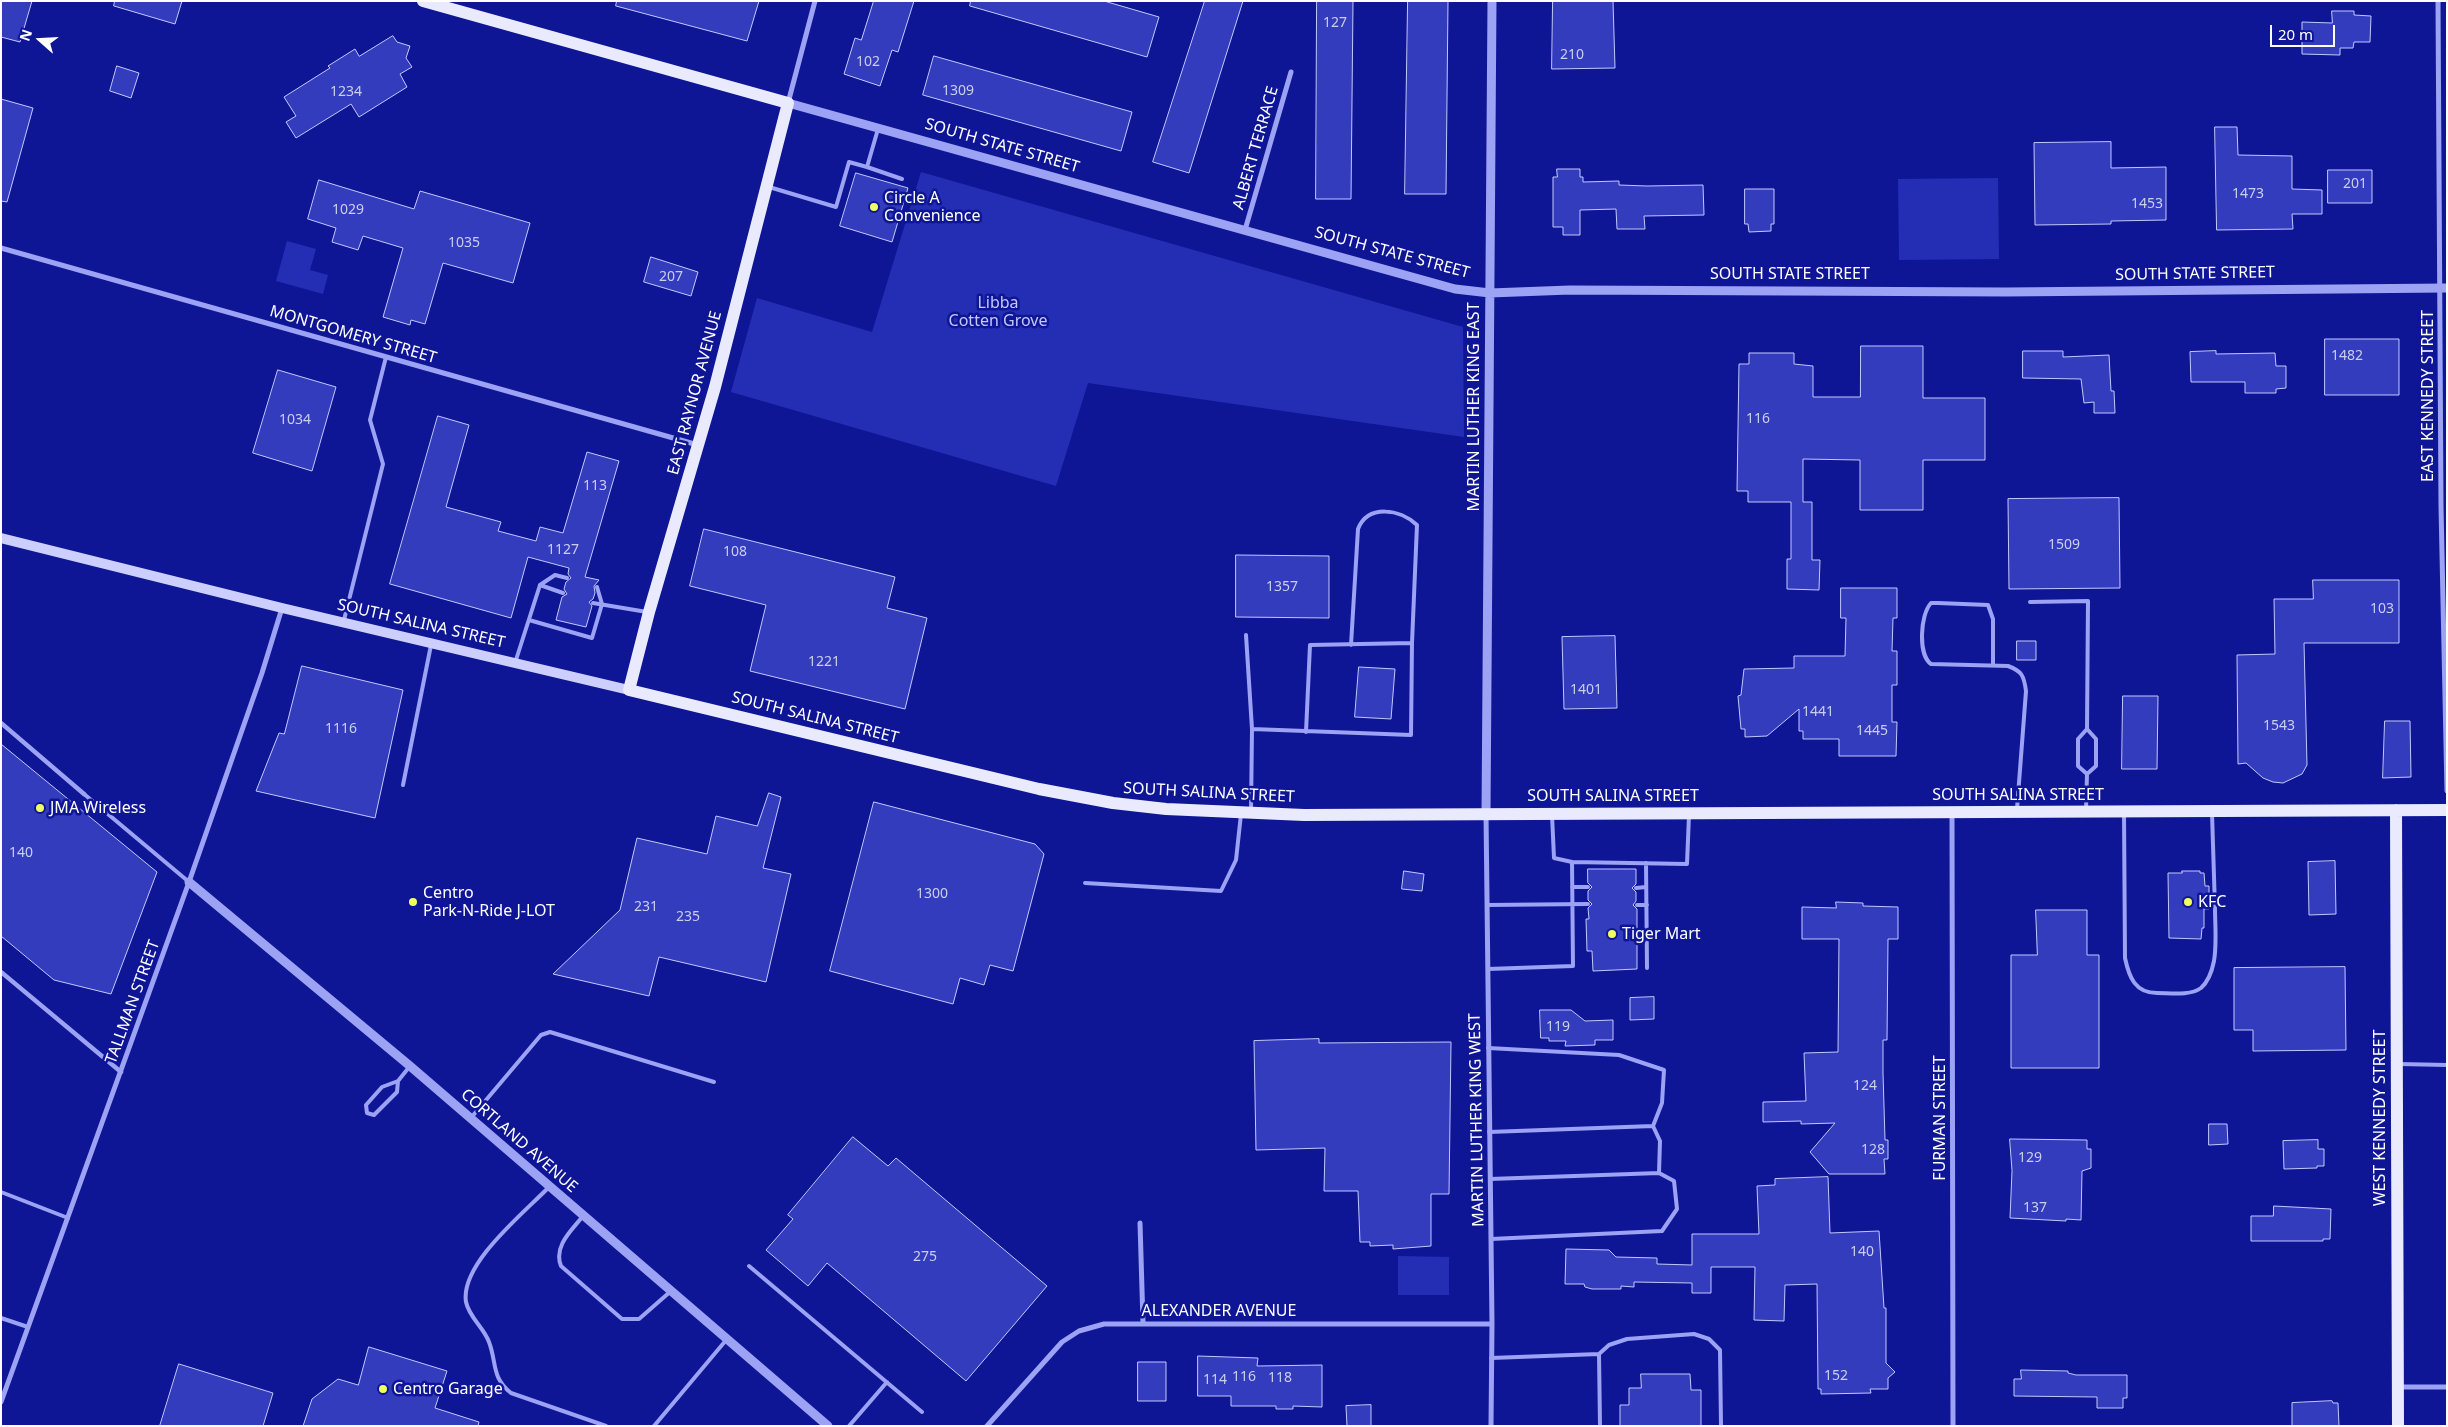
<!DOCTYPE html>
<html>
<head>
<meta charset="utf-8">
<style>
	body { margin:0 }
	#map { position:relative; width:2448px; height:1427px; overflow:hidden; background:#0f1695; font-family:"Noto Sans",sans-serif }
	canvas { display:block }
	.frame { position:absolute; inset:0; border:2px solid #fff; pointer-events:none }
	.north { position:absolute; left:15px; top:15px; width:50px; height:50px; -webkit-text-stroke:4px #0f1695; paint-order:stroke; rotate:289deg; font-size:14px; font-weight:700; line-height:20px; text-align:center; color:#fff }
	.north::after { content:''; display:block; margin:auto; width:18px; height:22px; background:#fff; clip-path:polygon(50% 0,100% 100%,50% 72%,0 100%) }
	.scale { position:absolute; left:2270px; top:25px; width:65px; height:22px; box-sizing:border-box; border:2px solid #fff; border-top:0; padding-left:6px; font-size:15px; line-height:18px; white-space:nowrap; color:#fff; -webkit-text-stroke:4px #0f1695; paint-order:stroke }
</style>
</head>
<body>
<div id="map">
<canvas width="2448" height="1427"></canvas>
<div class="frame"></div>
<div class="north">N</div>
<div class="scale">20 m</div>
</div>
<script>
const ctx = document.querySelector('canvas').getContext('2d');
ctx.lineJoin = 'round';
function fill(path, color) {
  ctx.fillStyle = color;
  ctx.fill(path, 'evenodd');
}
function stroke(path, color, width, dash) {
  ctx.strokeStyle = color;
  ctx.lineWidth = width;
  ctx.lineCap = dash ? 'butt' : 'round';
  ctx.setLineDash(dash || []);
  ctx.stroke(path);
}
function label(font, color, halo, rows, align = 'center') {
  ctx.font = font + ' "Noto Sans",sans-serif';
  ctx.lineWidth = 5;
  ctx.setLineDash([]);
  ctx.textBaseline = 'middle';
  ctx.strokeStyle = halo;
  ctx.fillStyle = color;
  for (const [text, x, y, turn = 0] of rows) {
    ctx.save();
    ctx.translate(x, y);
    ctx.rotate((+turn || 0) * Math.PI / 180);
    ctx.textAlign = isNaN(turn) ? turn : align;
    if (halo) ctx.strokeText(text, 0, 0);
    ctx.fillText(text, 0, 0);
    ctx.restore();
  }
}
fill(new Path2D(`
	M921 172 1463 327 1464 437 1088 383 1056 486 731 392 757 298 872 332Z
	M1998 178 1999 259 1899 260 1898 179Z
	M287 241 316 249 310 270 328 275 323 294 276 281Z
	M1398 1256 1449 1257V1295H1398Z`), '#242eb5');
const building = new Path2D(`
	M1 1H32L20 42 1 37Z
	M115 1H182L175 24 114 6Z
	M617 1H759L747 41 616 6Z
	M874 1H914L898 52 892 50 880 86 844 74 855 38 861 40Z
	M971 1H1104L1159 17 1147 57 970 6Z
	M1205 1H1243L1189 173 1153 162Z
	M1317 1H1353L1351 199H1316Z
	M1408 1H1448L1446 194H1405Z
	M1553 1H1613L1615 68 1552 69Z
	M2332 11H2354V15L2371 16 2370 42H2354L2353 48H2340V55L2302 54V22L2332 23Z
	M393 36 397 42 410 46 406 58 412 67 400 74 407 87 359 117 351 104 296 138 286 122 296 116 284 97 330 68 328 66 355 49 359 56Z
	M934 56 1132 112 1121 151 923 95Z
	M117 66 139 73 131 98 110 91Z
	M1 99 33 108 7 202 1 201Z
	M2215 127H2237L2238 155 2292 156V189L2322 190V214H2292L2293 229 2217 230Z
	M2111 142V168L2166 167V220L2111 221V224L2035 225 2034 143Z
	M1557 169H1580V177H1583V182L1619 181V185L1647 186 1703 185 1704 215 1644 216 1645 229H1617L1616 209 1580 210V235H1563V227H1553V177H1557Z
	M2328 170H2372V203H2328Z
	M856 173 908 188 892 242 840 226Z
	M319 180 414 209 420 191 530 223 513 283 443 263 425 324 411 320 410 325 383 317 403 248 363 236 358 250 332 242 336 228 308 219Z
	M1745 189H1774V224H1771V231L1749 232 1748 224H1745Z
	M651 257 698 272 691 296 644 282Z
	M2325 339H2399V395H2325Z
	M1861 346H1923V398H1985V460H1923V510H1860V460L1803 459V502H1812V560H1820L1819 590 1787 589V559H1791V502H1748V491H1737L1739 364H1749V353H1794V364L1813 366V397H1860Z
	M2023 351H2063V357L2109 355 2111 391H2114L2115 413H2094V402L2084 403 2081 379 2023 378Z
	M2216 351V354L2275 353 2276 366H2286V388L2276 389V393H2245V382H2191L2190 352Z
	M278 370 336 387 312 471 253 453Z
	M438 416 469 425 446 507 501 522 498 531 536 541 540 527 563 533 587 452 619 461 585 577 599 580 594 586 595 593 593 599 589 602 592 606 586 627 556 620 562 597 567 594 564 589 566 582 571 578 568 574 569 568 528 557 511 618 390 584Z
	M2119 498 2120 588 2009 589 2008 499Z
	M704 529 895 577 887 608 927 618 905 709 750 671 766 605 690 586Z
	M1236 555 1329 556V618L1236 617Z
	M2313 580H2399V643H2304L2307 765 2302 774 2283 783 2273 782 2263 778 2246 763 2238 764 2237 655 2275 654 2274 599H2313Z
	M1841 588H1897V618H1893L1892 651H1897V685H1892V722H1897L1896 756H1839V739H1803V731H1799V709L1767 736 1745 737V729H1741L1738 696 1741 695 1744 669 1794 668V656H1845L1846 618H1841Z
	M1615 636 1617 708 1564 709 1562 637Z
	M2017 641H2036V660H2017Z
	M302 666 403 690 375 818 256 791 279 733 284 734Z
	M1359 667 1395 669 1391 719 1355 717Z
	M2123 696H2158L2157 769H2122Z
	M2385 721H2410L2411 777 2383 778Z
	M1 744 157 872 111 994 54 980 1 936Z
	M769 793 781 797 763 868 791 874 766 982 659 957 649 996 553 974 620 910 637 838 707 854 716 816 757 826Z
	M874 802 1035 844 1044 854 1013 971 990 965 984 985 960 978 953 1004 830 971Z
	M2335 861 2336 914 2309 915 2308 862Z
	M1588 869H1636V884L1632 888 1636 892V901L1633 905 1637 909V969L1593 971 1592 951H1587L1586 919H1589L1588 908 1592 904 1588 900V891L1592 887 1588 883Z
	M1404 871 1424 874 1422 891 1402 889Z
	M2182 871H2200V873H2204L2205 886H2209V909H2204V928H2202L2201 939 2169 938 2168 873H2182Z
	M1836 902 1863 903V906L1898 907V939H1888L1887 1040H1883V1073L1885 1140H1888V1159H1884L1885 1174H1829L1810 1152 1835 1123 1801 1124V1121L1763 1122V1102L1806 1101 1804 1053 1838 1052 1839 939H1802V907L1836 908Z
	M2036 910H2087V955H2099V1068H2011V955H2037Z
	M2345 967 2346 1050 2253 1051V1030H2234V968Z
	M1654 997V1019L1630 1020V998Z
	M1540 1010H1571L1585 1021 1613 1020V1040H1595V1045L1565 1046 1566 1041H1549V1038H1541Z
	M1319 1039V1043L1451 1042 1449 1194H1431V1246L1393 1249V1245L1370 1246V1242H1360L1358 1191H1324L1325 1148 1256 1150 1254 1041Z
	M2209 1124H2227L2228 1144 2209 1145Z
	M853 1137 888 1166 896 1158 1047 1286 966 1381 827 1263 808 1286 766 1250 793 1219 788 1215Z
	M2010 1139 2087 1140V1149H2091V1168L2082 1171 2081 1220 2066 1219V1221L2010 1218 2012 1171Z
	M2318 1140V1149H2324V1166H2317V1168L2284 1169 2283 1141Z
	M1828 1177 1830 1233 1879 1231 1884 1308H1886V1363L1895 1372 1888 1378V1389H1870L1871 1393 1821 1394V1389H1818L1817 1284 1785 1285 1784 1321 1754 1320 1755 1267H1711V1293H1692V1283L1634 1282V1287L1621 1286V1289H1592L1585 1287 1584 1284H1565L1566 1249 1609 1250 1616 1257 1657 1258V1264L1692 1265V1234H1759L1757 1186 1775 1185V1179Z
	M2274 1206 2331 1209 2330 1239H2323V1241H2251V1216H2273Z
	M369 1347 447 1371 435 1408 479 1422 478 1426H303L312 1399 338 1379 358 1385Z
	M1198 1356 1258 1358 1257 1366 1322 1365V1407L1293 1406V1409H1276V1406H1231V1396H1198Z
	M1138 1362H1166V1401H1138Z
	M179 1364 273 1393 263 1426H160Z
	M2021 1370 2068 1371V1373L2076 1375H2127V1398H2123V1408H2097V1397L2014 1396V1379H2021Z
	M1641 1374H1690L1691 1390H1701V1426H1620V1405H1629V1388H1641Z
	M2332 1401 2333 1403H2338L2339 1426H2292V1403Z
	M1371 1405V1426H1347L1346 1406Z`);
fill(building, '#333cbc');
stroke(building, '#c4c8fe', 1);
stroke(new Path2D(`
	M867 167 902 179
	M769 187 836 207 849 162 867 167 878 129
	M540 585 555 575 567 578
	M2030 602 2088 601 2087 729
	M593 603 647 612
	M344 620 383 464 370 420 386 357
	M529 620 592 638 602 604 597 587
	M1246 635 1252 729 1251 811
	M1351 645 1358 529C1368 504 1400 509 1417 525L1412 643
	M515 663 540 585 563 593
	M1993 665V619L1988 605 1938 603H1931C1920 615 1918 655 1931 664L2008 666C2022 671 2024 676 2026 691L2017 809
	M1252 729 1411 735 1412 643 1310 645 1306 732
	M403 785 431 645
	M84 794 189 882
	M2086 810 2087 774 2096 766V739L2087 729 2078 739V766L2087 774
	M2124 813 2125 958C2129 977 2135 993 2157 993 2170 993 2190 996 2201 988 2209 981 2212 971 2214 961 2217 944 2215 925 2215 908 2214 876 2213 844 2212 813
	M1552 815 1554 858 1572 862
	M1646 863 1647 968
	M1085 883 1221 891 1236 860 1241 814
	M1572 887H1588
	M1636 888 1646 887
	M1487 905 1588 904
	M1637 905H1647
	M1488 969 1573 966 1572 862 1687 864 1689 815
	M1488 1048 1619 1055 1664 1070 1662 1103 1653 1126
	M2399 1064 2447 1065
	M398 1081 382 1087 366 1105 367 1113 374 1115 397 1092 398 1081 410 1066
	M470 1119 541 1035 550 1032 714 1082
	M1489 1132 1653 1126 1660 1141 1659 1173
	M1490 1179 1659 1173 1674 1181 1677 1209 1662 1231 1491 1239
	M549 1187C524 1213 460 1264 466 1302 469 1317 484 1328 489 1342 497 1363 491 1377 511 1393L606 1426
	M1 1192 68 1218
	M583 1216C572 1230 553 1246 561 1266L622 1319H639L671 1291
	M749 1266 922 1412
	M1 1318 28 1327
	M1491 1358 1599 1354
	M654 1426 727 1339
	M849 1426 887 1382
	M1600 1426 1599 1354 1609 1345 1627 1339 1694 1334 1709 1339 1720 1350 1721 1426`), '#9ca2f4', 4);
stroke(new Path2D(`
	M1 723 84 794
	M1 972 121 1072`), '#9ca2f4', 4.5);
stroke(new Path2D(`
	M2438 1 2441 506 2447 791
	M788 103 815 1
	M1245 230 1291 72
	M1 248 698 445
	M1952 811 1953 1426
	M1486 814 1492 1324 1491 1426
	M1140 1223 1143 1323
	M2398 1387H2447
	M1 1402 189 882 262 673 282 608
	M987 1426 1062 1342 1079 1331 1104 1324H1492`), '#9ca2f4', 5);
stroke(new Path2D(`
	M788 103 1455 289 1490 293 1570 290 2006 292 2447 288
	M1486 813 1492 1
	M189 882 410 1066 828 1426`), '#9ca2f4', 9);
stroke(new Path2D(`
	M1 538 282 608 629 690`), '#cccffd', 10);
stroke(new Path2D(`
	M423 1 788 103 715 387 649 612 629 690 1039 789 1113 803 1166 809 1304 815 2447 810
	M2396 810 2398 1426`), '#eaeaff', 12);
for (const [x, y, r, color] of [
	[874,207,5,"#f0ff60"],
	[40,808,5,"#f0ff60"],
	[413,902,5,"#f0ff60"],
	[2188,902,5,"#f0ff60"],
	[1612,934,5,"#f0ff60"],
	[383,1389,5,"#f0ff60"]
]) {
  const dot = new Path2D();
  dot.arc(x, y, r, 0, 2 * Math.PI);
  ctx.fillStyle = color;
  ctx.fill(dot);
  stroke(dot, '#0f1695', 2);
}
label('14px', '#ccceee', null, [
	["127",1335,23],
	["210",1572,55],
	["102",868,62],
	["1309",958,91],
	["1234",346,92],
	["201",2355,184],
	["1473",2248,194],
	["1453",2147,204],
	["1029",348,210],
	["1035",464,243],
	["207",671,277],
	["1482",2347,356],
	["116",1758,419],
	["1034",295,420],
	["113",595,486],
	["1509",2064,545],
	["1127",563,550],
	["108",735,552],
	["1357",1282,587],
	["103",2382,609],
	["1221",824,662],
	["1401",1586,690],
	["1441",1818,712],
	["1543",2279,726],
	["1116",341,729],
	["1445",1872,731],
	["140",21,853],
	["1300",932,894],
	["231",646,907],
	["235",688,917],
	["119",1558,1027],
	["124",1865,1086],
	["128",1873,1150],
	["129",2030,1158],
	["137",2035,1208],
	["140",1862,1252],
	["275",925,1257],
	["152",1836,1376],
	["116",1244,1377],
	["118",1280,1378],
	["114",1215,1380]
]);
label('16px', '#fff', '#0f1695', [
	["SOUTH STATE STREET",1002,146,16],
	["ALBERT TERRACE",1256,148,-74],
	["SOUTH STATE STREET",1392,253,15],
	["SOUTH STATE STREET",1790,274],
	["SOUTH STATE STREET",2195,274,-1],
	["MONTGOMERY STREET",353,335,16],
	["EAST RAYNOR AVENUE",695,393,-75],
	["EAST KENNEDY STREET",2428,396,-90],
	["MARTIN LUTHER KING EAST",1474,407,-90],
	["SOUTH SALINA STREET",421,624,13],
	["SOUTH SALINA STREET",815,718,14],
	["SOUTH SALINA STREET",1209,793,3],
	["SOUTH SALINA STREET",2018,795],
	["SOUTH SALINA STREET",1613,796],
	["TALLMAN STREET",133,1002,-70],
	["FURMAN STREET",1940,1118,-90],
	["WEST KENNEDY STREET",2380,1118,-90],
	["MARTIN LUTHER KING WEST",1477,1120,-91],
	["CORTLAND AVENUE",519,1141,41],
	["ALEXANDER AVENUE",1219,1311]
]);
label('16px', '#fff', '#0f1695', [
	["Circle A",884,198],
	["Convenience",884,216],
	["JMA Wireless",50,808],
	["Centro",423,893],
	["Park-N-Ride J-LOT",423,911],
	["KFC",2198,902],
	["Tiger Mart",1622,934],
	["Centro Garage",393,1389]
], 'left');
label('16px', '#c4c8fe', '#0f1695', [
	["Libba",998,303],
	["Cotten Grove",998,321]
]);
</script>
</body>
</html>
